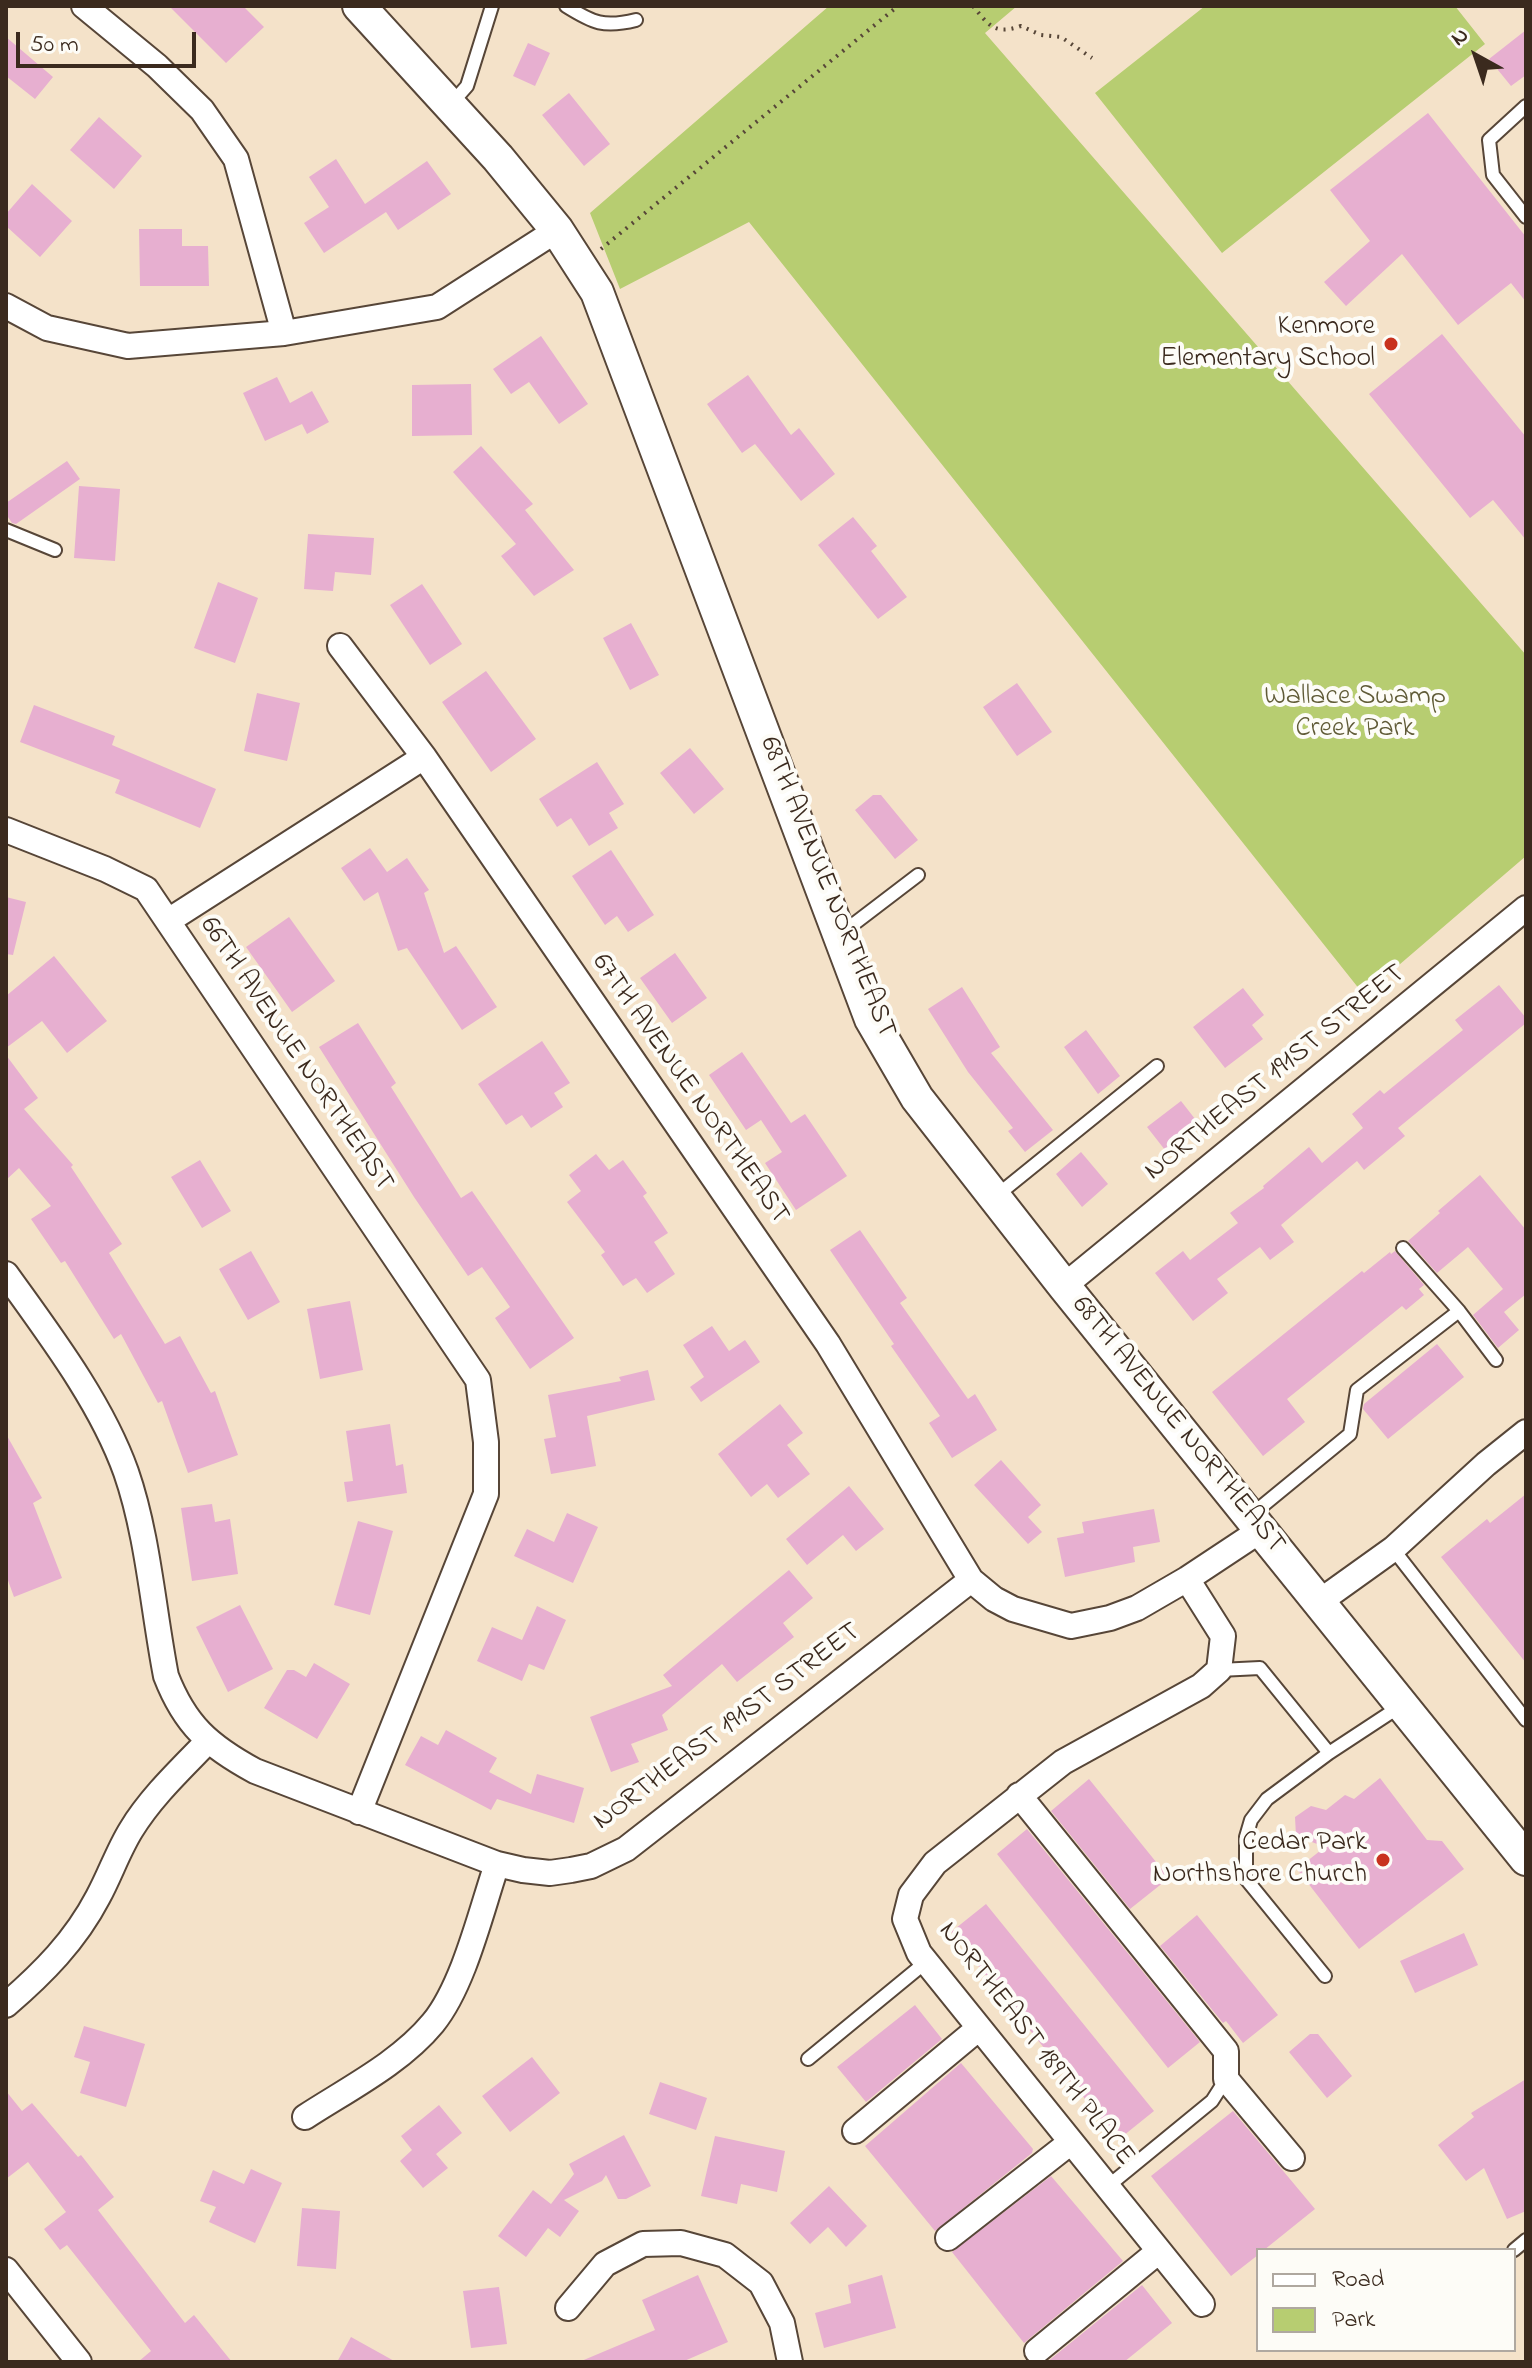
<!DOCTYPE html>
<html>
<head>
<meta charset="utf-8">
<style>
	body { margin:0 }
	#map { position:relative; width:1532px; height:2368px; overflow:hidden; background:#f4e2c9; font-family:"Indie Flower",sans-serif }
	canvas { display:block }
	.frame { position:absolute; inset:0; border:8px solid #3b2a1e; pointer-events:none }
	.legend { position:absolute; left:1256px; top:2248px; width:260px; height:104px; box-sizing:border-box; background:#fdfcf7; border:2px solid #afa8a0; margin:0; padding:10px 14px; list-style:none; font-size:24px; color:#3b2a1e }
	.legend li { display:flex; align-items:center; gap:16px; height:40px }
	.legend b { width:40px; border:2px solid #afa8a0 }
	.north { position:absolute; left:1436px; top:16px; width:80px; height:80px; -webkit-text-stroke:6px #fdfcf7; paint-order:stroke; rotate:320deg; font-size:22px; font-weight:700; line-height:32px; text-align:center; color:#3b2a1e }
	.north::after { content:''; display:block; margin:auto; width:28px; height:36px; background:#3b2a1e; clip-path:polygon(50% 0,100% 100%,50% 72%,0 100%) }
	.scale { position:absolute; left:16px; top:32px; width:180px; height:36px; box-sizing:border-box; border:4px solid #3b2a1e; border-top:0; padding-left:10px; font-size:24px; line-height:28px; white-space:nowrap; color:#3b2a1e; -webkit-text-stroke:6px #fdfcf7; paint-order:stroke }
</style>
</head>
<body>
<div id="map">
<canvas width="1532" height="2368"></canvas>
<div class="frame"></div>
<ul class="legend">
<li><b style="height:10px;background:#fff"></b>Road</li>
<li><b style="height:22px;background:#b7cd71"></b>Park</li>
</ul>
<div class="north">N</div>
<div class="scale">50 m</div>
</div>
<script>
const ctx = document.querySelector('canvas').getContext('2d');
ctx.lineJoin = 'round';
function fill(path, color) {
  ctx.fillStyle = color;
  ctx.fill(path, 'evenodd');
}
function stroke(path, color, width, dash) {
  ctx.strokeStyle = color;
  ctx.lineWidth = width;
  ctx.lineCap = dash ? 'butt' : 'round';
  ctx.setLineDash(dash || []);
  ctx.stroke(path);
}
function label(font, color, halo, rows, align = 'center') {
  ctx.font = font + ' "Indie Flower",sans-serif';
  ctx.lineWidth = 8;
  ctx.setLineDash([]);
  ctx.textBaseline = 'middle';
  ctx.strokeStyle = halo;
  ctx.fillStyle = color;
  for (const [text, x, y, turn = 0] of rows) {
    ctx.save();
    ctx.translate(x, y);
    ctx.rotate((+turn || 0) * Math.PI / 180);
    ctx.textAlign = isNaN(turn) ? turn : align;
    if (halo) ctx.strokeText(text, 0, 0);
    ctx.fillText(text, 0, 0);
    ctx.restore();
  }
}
fill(new Path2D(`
	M829 6H1017L985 33 1526 655V856L1364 995 749 222 620 289 590 213Z
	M1205 6H1455L1485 44 1222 253 1095 93Z`), '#b7cd71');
fill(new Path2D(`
	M169 6H243L264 27 226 63Z
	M1526 30V75L1511 86 1489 59Z
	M6 37 53 77 35 99 6 76Z
	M528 43 550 53 535 86 513 76Z
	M569 93 610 144 584 166 542 115Z
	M1428 113 1526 237V302L1511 283 1458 325 1402 254 1346 306 1324 282 1370 241 1330 190Z
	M99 117 142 156 114 189 70 150Z
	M336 159 365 204 427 161 451 194 398 230 386 212 324 253 304 223 329 207 309 177Z
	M32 184 72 221 40 257 6 226V214Z
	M139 229H182V246H208L209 286H140Z
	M1442 334 1526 437V540L1493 500 1470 518 1369 394Z
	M541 336 588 404 559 424 529 382 511 394 493 369Z
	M748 375 791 435 799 428 835 474 801 501 755 444 742 453 707 404Z
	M277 377 290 403 312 391 329 422 307 434 302 424 265 441 243 393Z
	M471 384 472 435 412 436V385Z
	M481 446 533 504 525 510 574 570 534 596 501 556 516 544 453 472Z
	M67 461 80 479 16 524 12 523 6 514V503Z
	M79 486 120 489 115 561 74 558Z
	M853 517 877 546 871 551 907 597 878 619 818 545Z
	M308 534 374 538 371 575 335 572 333 591 304 589Z
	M218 582 258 598 235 663 194 648Z
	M422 584 462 644 430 665 390 605Z
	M631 623 659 675 630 690 603 638Z
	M486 671 536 739 491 772 442 702Z
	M1017 683 1052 732 1017 756 983 707Z
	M257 693 300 703 287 761 244 751Z
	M34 705 115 736 112 745 216 789 200 828 115 793 120 780 20 742Z
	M690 748 724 789 694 814 660 773Z
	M597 762 624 804 609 813 618 828 589 846 571 818 557 827 539 799Z
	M873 795H881L918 840 895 859 855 810Z
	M370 848 387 872 407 858 429 890 424 893 444 953 456 946 497 1007 462 1030 407 948 398 951 378 892 364 901 341 868Z
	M611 850 654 915 628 932 617 916 605 925 572 876Z
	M6 897 26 902 13 955 6 954Z
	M289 917 335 981 292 1012 246 947Z
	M675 953 707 998 672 1023 640 978Z
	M54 956 107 1021 67 1053 42 1021 6 1048V996Z
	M1499 985 1526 1018V1023L1398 1128 1405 1136 1364 1170 1357 1161 1281 1225 1294 1242 1270 1260 1260 1247 1217 1279 1228 1293 1193 1321 1155 1273 1183 1251 1190 1260 1238 1223 1230 1213 1264 1188 1263 1186 1309 1147 1322 1163 1363 1128 1352 1114 1380 1090 1384 1094 1463 1030 1455 1020Z
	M962 987 1000 1047 991 1053 1053 1130 1025 1152 1008 1131 1013 1128 968 1072 928 1009Z
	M1243 988 1264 1015 1252 1025 1263 1039 1225 1068 1193 1027Z
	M358 1023 396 1083 391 1087 461 1198 472 1191 574 1338 530 1369 495 1318 510 1307 482 1267 468 1276 414 1197 319 1047Z
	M1086 1030 1120 1076 1098 1094 1064 1047Z
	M542 1041 570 1083 554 1093 563 1107 531 1128 522 1115 506 1125 478 1084Z
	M742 1052 791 1123 805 1114 847 1176 796 1210 765 1163 782 1152 761 1120 746 1130 709 1075Z
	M6 1055 38 1098 24 1109 73 1165 71 1167 122 1244 109 1253 165 1344 180 1336 211 1393 215 1391 238 1455 188 1473 162 1401 158 1403 121 1334 114 1339 65 1261 61 1263 31 1219 51 1206 19 1168 6 1180Z
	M1181 1101 1199 1124 1165 1150 1147 1127Z
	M1081 1152 1108 1184 1082 1207 1056 1174Z
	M596 1154 609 1170 623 1160 647 1193 643 1196 668 1233 654 1242 675 1274 647 1293 636 1278 623 1286 601 1255 605 1252 567 1202 581 1191 569 1175Z
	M200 1160 231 1211 202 1228 171 1177Z
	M1480 1175 1526 1230V1294L1504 1312 1519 1330 1498 1348 1473 1315 1503 1289 1468 1247 1437 1273 1408 1241 1440 1213 1438 1211Z
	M860 1230 907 1298 900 1303 968 1399 975 1394 997 1430 952 1458 929 1423 940 1416 891 1346 894 1344 830 1250Z
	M251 1251 280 1302 248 1320 219 1269Z
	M1395 1251 1424 1285 1419 1289 1424 1295 1406 1310 1402 1306 1287 1399 1305 1422 1263 1456 1212 1392 1362 1271 1364 1273 1390 1252 1391 1254Z
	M350 1301 363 1370 320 1379 307 1309Z
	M712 1326 729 1351 745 1340 760 1362 701 1402 690 1387 704 1377 683 1345Z
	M1437 1344 1464 1377 1388 1439 1363 1409 1364 1404Z
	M648 1370 655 1400 587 1416 596 1466 551 1474 544 1439 556 1437 548 1395 621 1381 619 1377Z
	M780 1404 803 1433 787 1445 810 1474 778 1498 767 1484 751 1497 718 1454Z
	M390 1424 396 1466 403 1464 407 1493 347 1502 344 1482 353 1481 346 1431Z
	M6 1434 42 1498 33 1503 62 1578 14 1597 6 1575Z
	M1001 1460 1041 1505 1028 1517 1042 1532 1028 1544 974 1485Z
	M849 1486 884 1529 856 1551 843 1535 807 1565 786 1539Z
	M1526 1494V1663L1441 1557 1487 1519 1490 1523Z
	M212 1504 215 1522 230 1519 238 1574 192 1581 181 1508Z
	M1154 1509 1160 1542 1133 1547 1135 1562 1065 1577 1057 1538 1084 1533 1082 1522Z
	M567 1513 598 1527 573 1583 514 1556 527 1529 554 1542Z
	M358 1521 393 1531 370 1615 334 1605Z
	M789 1570 813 1598 783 1623 794 1637 737 1682 722 1664 662 1715 668 1730 631 1744 639 1762 611 1772 590 1717 672 1686 663 1675Z
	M240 1605 273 1669 228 1692 196 1627Z
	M537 1606 566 1620 544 1670 529 1664 522 1681 477 1661 492 1627 522 1640Z
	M314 1663 350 1684 317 1739 264 1708 287 1670H294L306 1677Z
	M446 1730 497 1758 489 1772 531 1794 537 1774 584 1788 574 1823 497 1799 491 1810 405 1765 421 1736 438 1745Z
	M1380 1778 1427 1840 1442 1841 1464 1869 1359 1949 1297 1869 1325 1847 1296 1836 1295 1817 1311 1806 1326 1810 1345 1795 1354 1799Z
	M1089 1779 1169 1878 1130 1909 1051 1811Z
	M1027 1829 1200 2042 1168 2068 997 1854Z
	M986 1904 1154 2111 1118 2140 951 1932Z
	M1197 1915 1278 2015 1243 2043 1226 2021 1223 2023 1160 1946Z
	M1464 1933 1478 1965 1415 1993 1400 1961Z
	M915 2005 942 2039 866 2102 837 2067Z
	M84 2026 145 2044 126 2107 80 2093 90 2062 74 2057Z
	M1310 2034H1318L1352 2076 1327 2098 1289 2052Z
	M532 2057 560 2093 510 2132 482 2096Z
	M961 2063 1033 2149 1032 2153 935 2231 865 2146Z
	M1526 2079V2211L1507 2219 1484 2168 1466 2181 1438 2145 1474 2117 1471 2113Z
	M660 2082 707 2098 696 2130 649 2114Z
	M6 2091 22 2111 32 2103 78 2157 81 2155 114 2197 98 2210 185 2323 194 2315 232 2362H138L151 2351 67 2245 60 2250 44 2229 66 2212 28 2162 6 2179Z
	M439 2105 462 2133 436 2154 448 2168 423 2188 400 2161 412 2150 401 2136Z
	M1233 2111 1315 2209 1264 2250H1258V2255L1231 2276 1151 2176Z
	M624 2135 651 2186 626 2199H618L606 2175 602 2181 564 2200 579 2211 560 2237 548 2228 526 2257 498 2236 533 2190 551 2204 574 2174 569 2164Z
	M715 2136 785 2151 777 2192 741 2184 737 2204 701 2196Z
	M251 2169 282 2183 255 2243 209 2222 216 2207 200 2201 213 2170 244 2184Z
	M1051 2176 1123 2261 1024 2343 952 2252Z
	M829 2186 867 2226 846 2247 828 2227 810 2244 790 2223Z
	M302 2208 340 2211 336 2269 297 2266Z
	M698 2275 728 2342 682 2362H579L655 2330 642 2300Z
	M882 2275 896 2328 824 2348 815 2313 851 2303 848 2285Z
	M1142 2285 1172 2323 1124 2362H1047Z
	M499 2287 507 2344 471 2348 463 2291Z
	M351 2337 396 2362H337Z`), '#e7afd0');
const service = new Path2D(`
	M566 6C593 23 604 28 636 20
	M452 103 467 86 492 6
	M1526 106 1489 140 1493 175 1526 217
	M6 530 55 550
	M842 933 918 875
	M995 1197 1157 1066
	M1403 1248 1459 1311 1496 1360
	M1250 1516 1350 1434 1357 1390 1459 1311
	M1393 1549 1526 1720
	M1219 1670 1260 1668 1329 1753
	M1325 1976 1246 1879V1837L1251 1820 1267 1799 1329 1753 1399 1707
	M808 2059 926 1962
	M1107 2187 1212 2101 1226 2079
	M1514 2250 1526 2240`);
const minor = new Path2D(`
	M84 6 157 66 202 110 236 159 284 333
	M6 306 47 328 128 346 284 333 437 307 557 230
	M340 646 424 757 828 1344 971 1580 994 1599 1013 1609 1071 1626 1110 1618 1137 1608 1187 1579 1261 1530
	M6 830 105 869 146 889 478 1380 486 1442V1494L359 1812
	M168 921 424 757
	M6 1274C49 1334 101 1402 126 1472 148 1535 153 1609 166 1676 185 1725 209 1746 255 1771L497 1864 523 1870 550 1873 571 1870 591 1866 626 1849 971 1580
	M1064 1286 1526 908
	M1187 1579 1223 1636 1219 1670 1201 1686 1063 1762 935 1863 911 1895 905 1919 919 1953 1202 2304
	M1319 1602 1393 1549 1486 1464 1526 1432
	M1019 1795 1226 2051V2079L1292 2158
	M6 2005C43 1973 75 1941 98 1897 110 1875 118 1851 131 1830 151 1797 181 1769 208 1741
	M305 2117C348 2089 400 2063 433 2023 464 1985 481 1911 497 1864
	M855 2131 979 2028
	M948 2238 1071 2142
	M6 2270 79 2362
	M568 2308 605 2264 643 2244 681 2243 725 2255 761 2283 782 2323 790 2362
	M1037 2351 1159 2251`);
const tertiary = new Path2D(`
	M359 6 498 158 557 230 597 292 871 1019 917 1098 1064 1286 1526 1859`);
stroke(service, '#574638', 16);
stroke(minor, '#574638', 28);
stroke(tertiary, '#574638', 36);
stroke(new Path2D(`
	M973 6C989 26 995 35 1021 26L1041 35 1061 37 1092 58
	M601 249 898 6`), '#574638', 4, [2, 6]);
stroke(service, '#fff', 12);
stroke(minor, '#fff', 24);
stroke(tertiary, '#fff', 32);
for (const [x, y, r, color] of [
	[1391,344,8,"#c8321e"],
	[1383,1860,8,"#c8321e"]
]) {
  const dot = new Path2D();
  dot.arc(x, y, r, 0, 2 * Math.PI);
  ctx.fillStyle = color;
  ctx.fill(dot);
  stroke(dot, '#fdfcf7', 3);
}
label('28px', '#3b2a1e', '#fdfcf7', [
	["Kenmore",1375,328],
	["Elementary School",1375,360],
	["Cedar Park",1367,1844],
	["Northshore Church",1367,1876]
], 'right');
label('28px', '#605b37', '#fdfcf7', [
	["Wallace Swamp",1355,698],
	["Creek Park",1355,730]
]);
label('28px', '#3b2a1e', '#fdfcf7', [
	["68TH AVENUE NORTHEAST",826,888,68],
	["66TH AVENUE NORTHEAST",295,1055,56],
	["NORTHEAST 191ST STREET",1276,1074,-39],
	["67TH AVENUE NORTHEAST",689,1090,55],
	["68TH AVENUE NORTHEAST",1177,1426,51],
	["NORTHEAST 191ST STREET",728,1728,-37],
	["NORTHEAST 189TH PLACE",1035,2045,52]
]);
</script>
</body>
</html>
